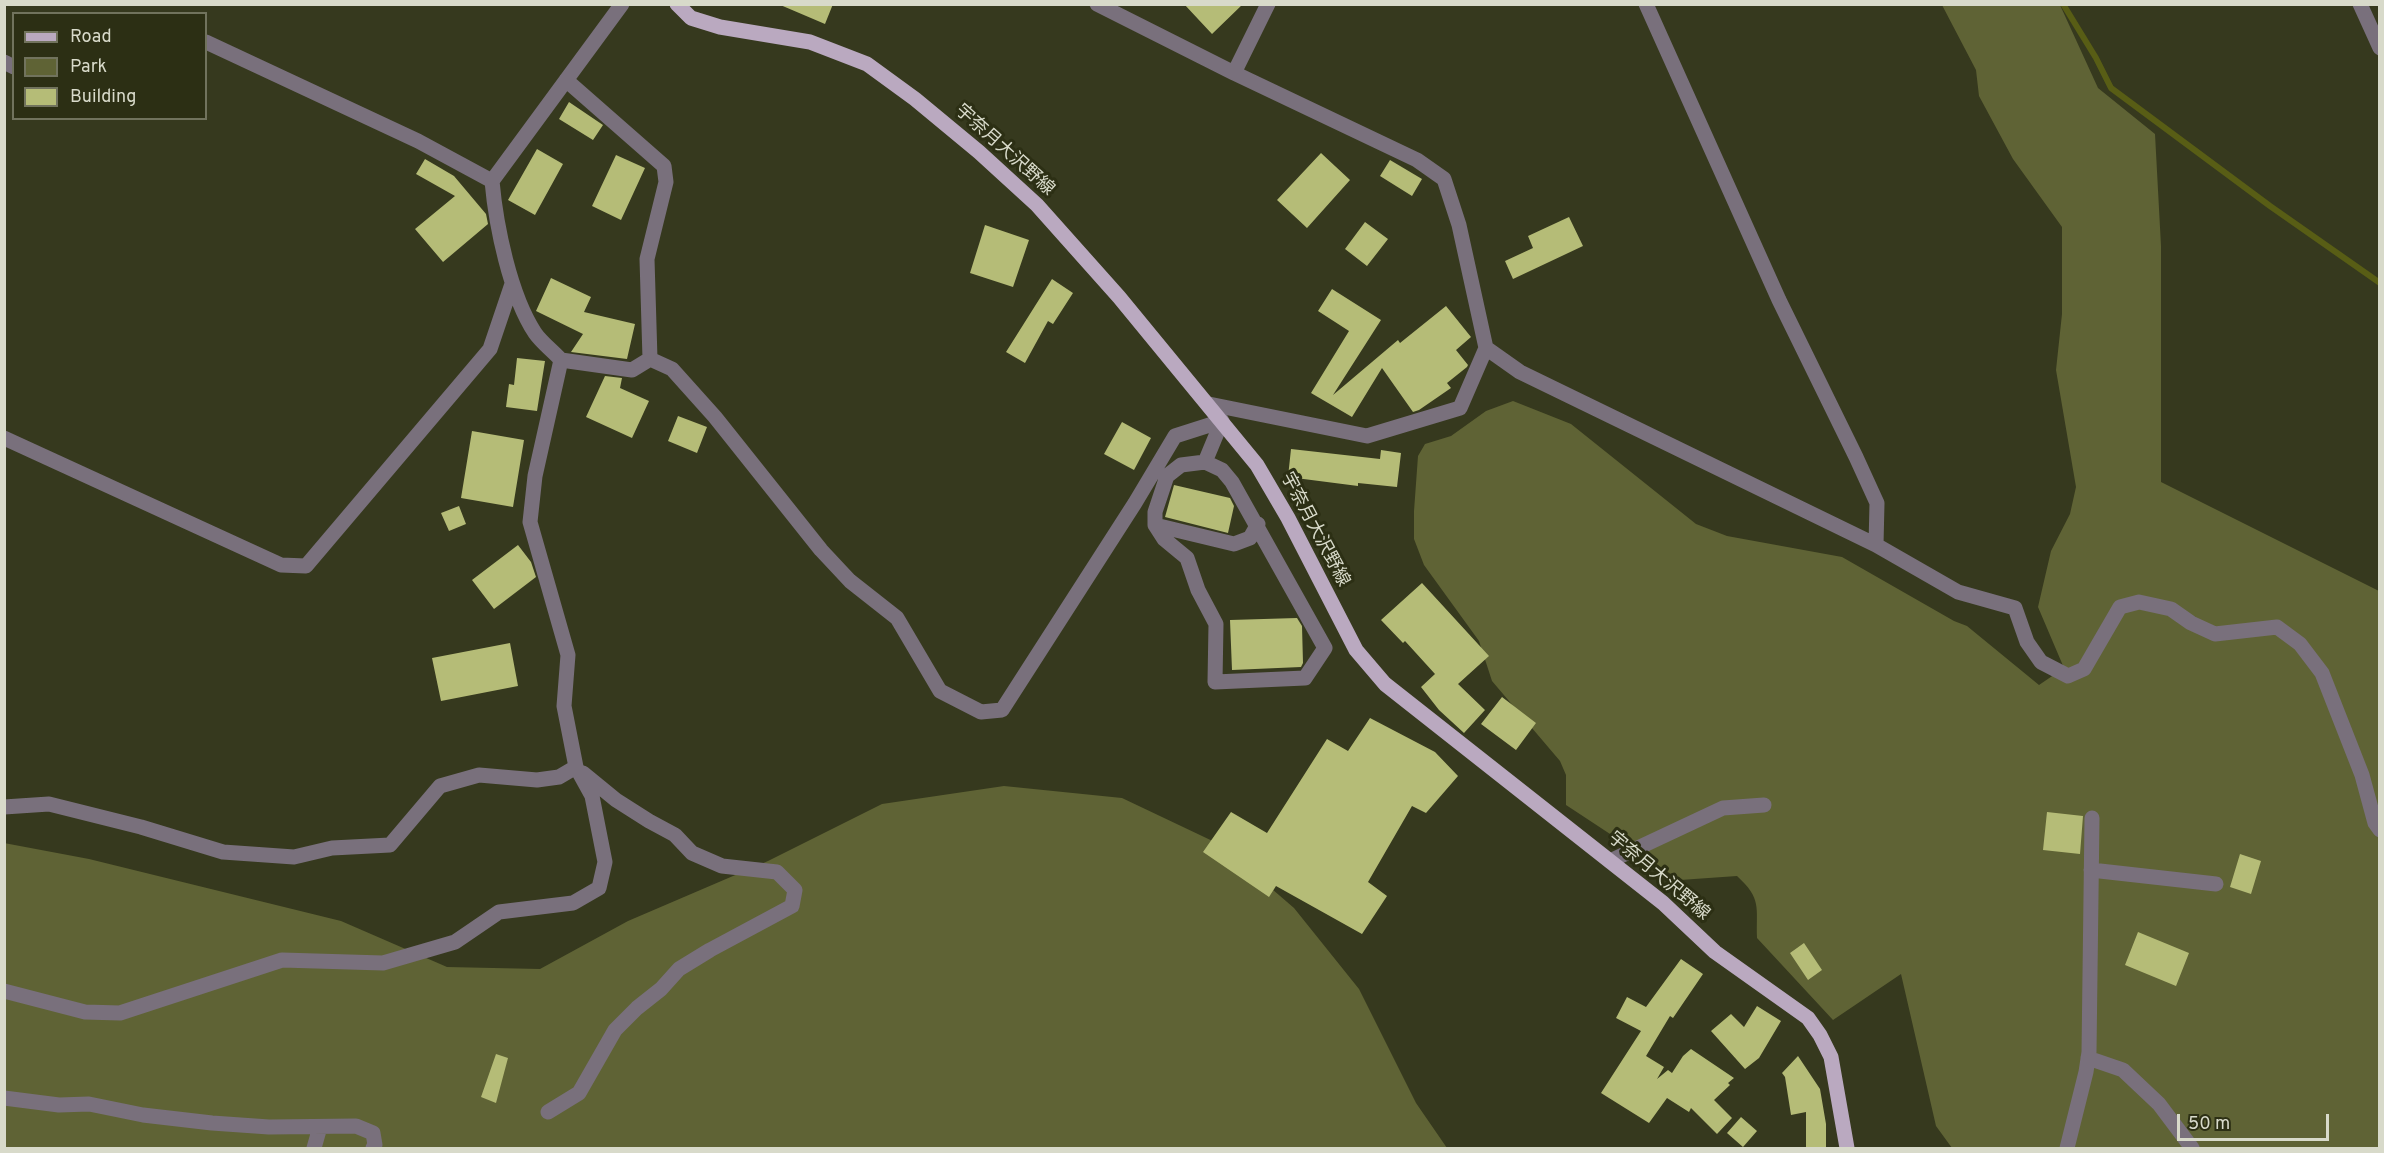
<!DOCTYPE html>
<html>
<head>
<meta charset="utf-8">
<style>
	body { margin:0 }
	#map { position:relative; width:2384px; height:1153px; overflow:hidden; background:#36391e; font-family:Overpass,sans-serif }
	canvas { display:block }
	.frame { position:absolute; inset:0; border:6px solid #d8daca; pointer-events:none }
	.legend { position:absolute; left:12px; top:12px; width:195px; height:108px; box-sizing:border-box; background:#2c2f14; border:2px solid #71735d; margin:0; padding:8px 10px; list-style:none; font-size:18px; color:#d8daca }
	.legend li { display:flex; align-items:center; gap:12px; height:30px }
	.legend b { width:30px; border:2px solid #71735d }
	.scale { position:absolute; left:2177px; top:1114px; width:152px; height:27px; box-sizing:border-box; border:3px solid #d8daca; border-top:0; padding-left:8px; font-size:18px; line-height:21px; white-space:nowrap; color:#d8daca; -webkit-text-stroke:4px #2c2f14; paint-order:stroke }
</style>
</head>
<body>
<div id="map">
<canvas width="2384" height="1153"></canvas>
<div class="frame"></div>
<ul class="legend">
<li><b style="height:8px;background:#baa9c0"></b>Road</li>
<li><b style="height:16px;background:#5f6335"></b>Park</li>
<li><b style="height:16px;background:#b5bc77"></b>Building</li>
</ul>
<div class="scale">50 m</div>
</div>
<script>
const ctx = document.querySelector('canvas').getContext('2d');
ctx.lineJoin = 'round';
function fill(path, color) {
  ctx.fillStyle = color;
  ctx.fill(path, 'evenodd');
}
function stroke(path, color, width, dash) {
  ctx.strokeStyle = color;
  ctx.lineWidth = width;
  ctx.lineCap = dash ? 'butt' : 'round';
  ctx.setLineDash(dash || []);
  ctx.stroke(path);
}
function label(font, color, halo, rows, align = 'center') {
  ctx.font = font + ' Overpass,"Noto Sans JP",sans-serif';
  ctx.lineWidth = 6;
  ctx.setLineDash([]);
  ctx.textBaseline = 'middle';
  ctx.strokeStyle = halo;
  ctx.fillStyle = color;
  for (const [text, x, y, turn = 0] of rows) {
    ctx.save();
    ctx.translate(x, y);
    ctx.rotate((+turn || 0) * Math.PI / 180);
    ctx.textAlign = isNaN(turn) ? turn : align;
    if (halo) ctx.strokeText(text, 0, 0);
    ctx.fillText(text, 0, 0);
    ctx.restore();
  }
}
fill(new Path2D(`
	M1942 5H2060L2098 88 2155 134 2161 246V482L2379 591V1148H1952L1936 1126 1901 974 1833 1020 1757 938C1756 907 1762 899 1737 876L1680 880 1566 805V775L1560 761 1492 681 1479 641 1424 565 1414 539V511L1418 456 1425 444 1451 436 1486 411 1513 401 1571 424 1696 524 1727 536 1842 557 1954 621 1967 626 2039 685 2064 668 2038 607 2051 551 2070 514 2076 487 2056 370 2062 314V227L2013 159 1979 96 1976 70Z
	M1004 786 1122 798 1221 845 1294 908 1359 989 1416 1103 1447 1148H5L4 843 89 859 341 921 447 967 540 969 628 921 768 861 882 804Z`), '#5f6335');
stroke(new Path2D(`
	M2063 4 2096 58 2111 88 2270 206 2380 283`), '#585d15', 6);
fill(new Path2D(`
	M778 4H833L825 24Z
	M1184 4H1243L1212 34Z
	M569 102 603 125 593 140 559 119Z
	M537 149 563 164 535 215 508 200Z
	M1321 153 1350 180 1307 228 1277 200Z
	M616 155 645 168 621 220 592 206Z
	M425 159 454 176 486 214 488 224 443 262 415 229 455 196 416 174Z
	M1390 160 1422 179 1412 196 1380 176Z
	M1569 217 1583 246 1513 279 1505 261 1533 248 1528 236Z
	M1365 222 1388 239 1367 266 1345 249Z
	M985 225 1029 240 1013 287 970 273Z
	M551 278 591 297 584 312 635 324 627 359 571 352 583 334 536 311Z
	M1052 279 1073 293 1053 324 1048 321 1025 363 1006 352Z
	M1332 289 1381 320 1333 395 1398 340 1400 343 1446 306 1471 337 1456 350 1468 365 1467 367 1447 383 1451 388 1419 410 1413 412 1382 368 1352 417 1311 393 1349 331 1318 311Z
	M517 358 545 361 537 411 506 407 509 384 514 385Z
	M605 376 622 378 620 388 649 401 632 438 586 417Z
	M678 416 707 427 697 453 668 441Z
	M1122 422 1151 438 1134 470 1104 454Z
	M472 431 524 440 513 507 461 498Z
	M1291 449 1380 459 1381 450 1401 453 1397 487 1358 483V486L1288 477Z
	M1174 485 1230 498 1234 506 1228 533 1165 517Z
	M459 506 466 524 449 531 441 513Z
	M518 545 531 562 536 577 494 609 472 580Z
	M1422 583 1489 656 1458 684 1485 710 1464 733 1439 710 1421 687 1435 674 1405 641 1403 643 1381 620Z
	M1297 618 1302 626 1303 663 1301 667 1232 670 1230 620Z
	M510 643 518 686 441 701 432 658Z
	M1502 697 1536 723 1516 750 1481 724Z
	M1370 718 1435 752 1458 776 1426 813 1412 806 1368 882 1387 896 1362 934 1276 886 1269 897 1203 852 1231 812 1267 833 1327 739 1348 751Z
	M2047 812 2083 816 2080 854 2043 850Z
	M2240 854 2261 861 2251 894 2230 887Z
	M2138 932 2189 953 2176 986 2125 965Z
	M1804 943 1822 970 1808 980 1790 953Z
	M1681 959 1703 974 1673 1018 1670 1016 1646 1056 1664 1067 1657 1079 1668 1070 1672 1073 1683 1056 1691 1049 1734 1078 1728 1083 1730 1085 1714 1100 1732 1118 1717 1134 1691 1108 1689 1112 1667 1098 1649 1123 1601 1093 1641 1031 1616 1018 1627 997 1646 1007Z
	M1757 1006 1781 1021 1759 1058 1745 1069 1711 1031 1731 1014 1744 1027Z
	M496 1054 508 1058 496 1103 481 1097Z
	M1798 1056 1820 1089 1826 1124V1149H1806V1112L1791 1115 1785 1077 1782 1073Z
	M1741 1117 1757 1131 1743 1147 1727 1133Z`), '#b5bc77');
stroke(new Path2D(`
	M1097 4 1234 73 1417 160 1444 179 1459 225 1486 348 1460 408 1367 436 1209 404
	M2360 4 2380 48
	M206 42 418 141 492 181
	M4 62 14 67
	M1234 73 1268 4
	M1486 348 1520 372 1876 545 1877 503 1856 457 1779 300 1646 4
	M650 359 672 369 715 417 821 550 850 581 897 618 940 691 981 712 1002 710 1135 503 1175 436 1222 421
	M561 360 632 370 650 359 647 259 666 182 664 166 566 80
	M4 438 281 565 306 566 490 349 512 284
	M1205 462 1222 470 1232 482 1325 648 1305 678 1215 682 1216 624 1198 590 1187 558 1164 539 1155 525V512L1167 476 1181 465 1205 462 1222 421
	M1155 525 1234 544 1250 538 1258 524
	M1876 545 1958 592 2015 608 2027 642 2041 662 2068 676 2084 669 2120 607 2139 602 2171 609 2191 623 2215 634 2277 627 2300 644 2322 673 2362 775 2375 823 2380 830
	M4 807 49 804 141 827 223 852 294 857 332 848 390 845 440 786 479 775 537 780 559 777 576 767 564 706 568 655 530 522 535 476 561 360C553 351 542 343 535 333 510 295 496 226 492 181L622 4
	M1610 861 1723 808 1764 805
	M2091 870 2216 884
	M4 991 85 1012 120 1013 282 960 383 963 455 942 499 912 573 903 599 888 605 862 592 796 576 767
	M2088 1058 2123 1070 2159 1104 2192 1148
	M4 1098 59 1105 89 1104 143 1115 212 1123 269 1127 356 1126 373 1133 375 1145 373 1148
	M548 1112 579 1093 615 1030 637 1008 661 989 679 969 710 950 792 906 795 890 777 872 722 866 692 853 675 835 649 821 616 800 583 773
	M314 1148 320 1127
	M2067 1148 2086 1072 2089 1052 2092 818`), '#79707c', 15);
stroke(new Path2D(`
	M677 4 691 18 720 27 810 42 867 64 915 99 979 152 1037 205 1119 297 1257 465 1288 518 1356 650 1385 684 1663 903 1715 952 1808 1018 1820 1035 1831 1057 1847 1148`), '#baa9c0', 15);
label('18px', '#d8daca', '#2c2f14', [
	["宇奈月大沢野線",1004,151,42],
	["宇奈月大沢野線",1314,530,62],
	["宇奈月大沢野線",1658,877,40]
]);
</script>
</body>
</html>
